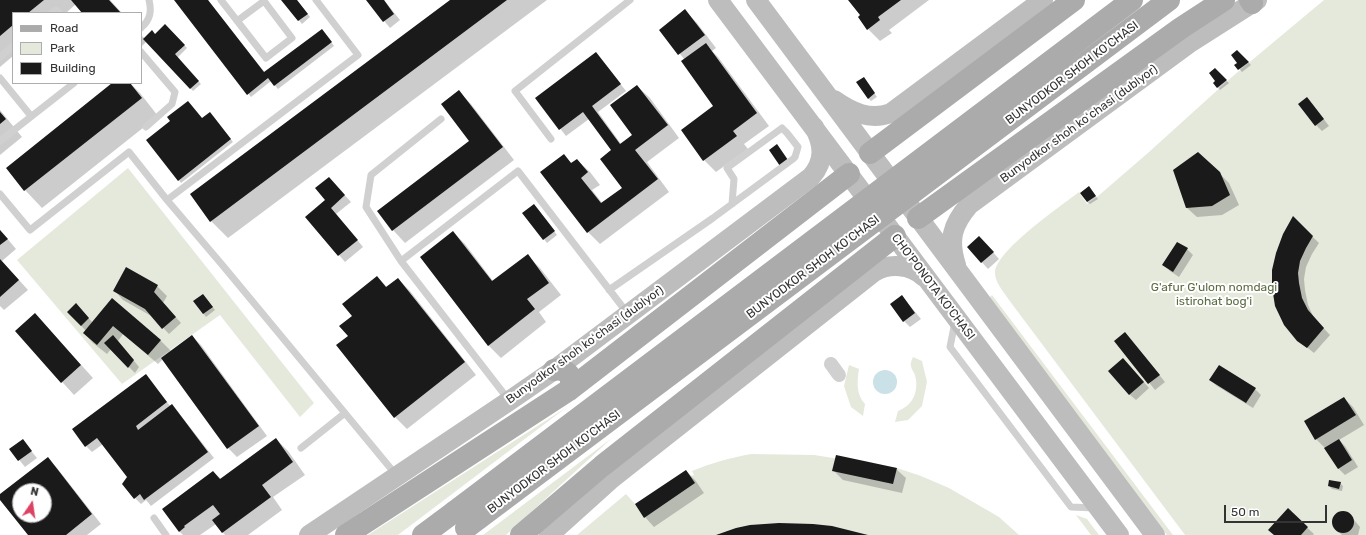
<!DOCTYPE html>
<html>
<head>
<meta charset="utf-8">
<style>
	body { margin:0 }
	#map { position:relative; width:1366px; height:535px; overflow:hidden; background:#fff; font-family:Rubik,sans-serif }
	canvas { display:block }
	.legend { position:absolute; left:12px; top:12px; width:130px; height:72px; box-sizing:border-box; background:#fff; border:1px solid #adadad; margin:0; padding:5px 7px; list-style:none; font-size:12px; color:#333 }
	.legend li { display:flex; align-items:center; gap:8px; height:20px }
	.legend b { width:20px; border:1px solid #adadad }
	.north { position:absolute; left:12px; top:483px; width:40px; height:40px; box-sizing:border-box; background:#fff; border:1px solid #adadad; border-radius:50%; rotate:13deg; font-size:11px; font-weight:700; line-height:16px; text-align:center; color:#333 }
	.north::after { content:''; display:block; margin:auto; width:14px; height:18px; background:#dc4263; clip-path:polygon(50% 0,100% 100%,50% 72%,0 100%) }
	.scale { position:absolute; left:1224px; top:505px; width:103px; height:18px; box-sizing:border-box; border:2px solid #333; border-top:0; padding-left:5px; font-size:12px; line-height:14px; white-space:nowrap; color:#333; -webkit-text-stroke:3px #fff; paint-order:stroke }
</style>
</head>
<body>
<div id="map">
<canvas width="1366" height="535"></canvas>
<ul class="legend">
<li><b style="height:5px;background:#ababab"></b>Road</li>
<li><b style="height:11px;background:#e4e9dc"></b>Park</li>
<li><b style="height:11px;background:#1a1a1a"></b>Building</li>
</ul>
<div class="north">N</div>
<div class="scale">50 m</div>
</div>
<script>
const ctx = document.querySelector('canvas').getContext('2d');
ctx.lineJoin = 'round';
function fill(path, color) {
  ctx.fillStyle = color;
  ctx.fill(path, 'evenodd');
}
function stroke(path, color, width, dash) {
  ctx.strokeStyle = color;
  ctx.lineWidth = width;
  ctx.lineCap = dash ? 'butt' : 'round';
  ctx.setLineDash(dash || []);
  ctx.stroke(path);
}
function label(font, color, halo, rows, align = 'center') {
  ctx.font = font + ' Rubik,sans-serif';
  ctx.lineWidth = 4;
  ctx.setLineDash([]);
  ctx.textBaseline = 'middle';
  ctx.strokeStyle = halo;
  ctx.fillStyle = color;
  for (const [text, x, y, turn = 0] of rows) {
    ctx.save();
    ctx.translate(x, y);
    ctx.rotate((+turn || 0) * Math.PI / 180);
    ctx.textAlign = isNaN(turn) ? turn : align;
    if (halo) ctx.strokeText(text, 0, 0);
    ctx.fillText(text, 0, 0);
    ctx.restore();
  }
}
fill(new Path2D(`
	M1324 0H1366V535H1185L1009 300C1004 292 995 283 995 273 995 251 1061 206 1079 192L1087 204 1097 197 1149 152 1233 76Z
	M128 168 314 403 300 417 220 315 122 384 17 260Z
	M992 295 1173 535H1167L989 298Z
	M913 357 922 361 927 382 922 406 908 420 895 422 898 411C914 405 919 390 915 375 914 372 911 369 911 366 910 364 912 359 913 357Z
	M849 365 859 369C857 382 856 394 865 404L863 416 851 407 844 386Z
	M567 407 398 535H368Z
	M612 438 506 535H483Z
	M751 454 814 455 897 468 921 476 949 488 999 517 1019 535H577L626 494 635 504 686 470 691 476 694 475 692 471C711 463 730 458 751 454Z
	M1076 515 1087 519 1099 535H1091Z`), '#e4e9dc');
fill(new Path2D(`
	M873 382a12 12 0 1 1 24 0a12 12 0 1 1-24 0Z`), '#cae1e8');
fill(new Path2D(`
	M0 0H110L122 13H84L76 4 66 13H13V56L0 67Z
	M175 0H208L265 73 324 33 334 46 278 89 271 81 251 97Z
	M282 0H297L310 17 302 24Z
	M367 0H384L400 20 390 28Z
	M452 0H547L228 238 211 221Z
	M849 0H929L889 30 892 33 880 41 868 29 861 16Z
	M685 11 697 23 716 48 712 51 718 57 769 126 744 144 748 149 716 172 704 160 715 106 685 60 660 30Z
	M165 25 187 48 177 58 201 84 193 91 147 41 141 47V35L145 39 155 35Z
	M1237 51 1251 65 1242 72 1236 65 1238 63Z
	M596 53 626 91 598 112 621 144 633 135 637 86 650 98 679 138 647 162 669 192 600 244 588 232 564 155 572 164 577 160 590 172 600 185 592 190 603 204 623 188 613 150 589 119 566 136 536 98Z
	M1215 70 1229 83 1220 90 1214 83 1217 81Z
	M866 81 877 97 871 101 868 98Z
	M114 83H130L140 93 158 116 42 208 25 190 7 168Z
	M459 92 471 104 514 160 405 243 393 230 378 211 470 141Z
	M1313 105 1329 126 1322 131 1316 125Z
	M0 110 22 137 0 155Z
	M213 116 233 142 181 183 179 180 203 119Z
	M1219 173 1229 183 1239 205 1222 215 1197 217 1187 208Z
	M329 178 351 202 336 214 363 247 345 262 307 217 327 200Z
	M1092 191 1098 199 1090 204 1087 202Z
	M537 208 557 235 547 243 524 213Z
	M1293 218 1319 243 1312 254 1306 267 1304 279 1305 290 1308 305 1314 318 1330 335 1314 353 1298 340Z
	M0 230 16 249 2 261 28 290 4 310 0 306Z
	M453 232 465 244 493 281 528 256 540 268 561 295 539 312 546 322 501 358 488 345Z
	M985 243 999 259 988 269 968 247Z
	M1187 249 1193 255 1179 277 1170 271 1164 265Z
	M126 269 157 286 167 296 163 303 181 323 169 334 153 317 123 300 114 290Z
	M377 277 387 287 398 279 410 291 476 375 407 429 395 417 349 336 353 316Z
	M902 296 921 319 910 327 904 321Z
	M206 298 215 310 206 317 194 301Z
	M112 300 161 341 171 351 192 336 201 345 267 436 237 457 228 448 163 359 158 364 123 334 118 341 139 367 135 373 111 349 107 354 93 343 84 333 86 331 68 312 82 311 93 323Z
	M47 327 93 378 74 395 16 331Z
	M1125 333 1165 382 1155 390 1116 341Z
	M1129 365 1149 388 1136 400 1129 394Z
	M145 375 171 407 172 405 178 412 214 458 151 506 146 500 141 504 135 498 128 477 103 444 92 452 86 446Z
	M1210 380 1255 389 1261 395 1253 408 1217 386Z
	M1344 398 1353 407 1364 425 1339 440 1345 446 1358 467 1345 475 1339 469 1326 449 1316 439Z
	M276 439 288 451 305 475 273 497 282 510 248 535H225L216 524 200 535H183L179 531 213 472 221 479Z
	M23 441 37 458 25 467 11 450Z
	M48 459 57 468 101 524 87 535H29L0 498V495ZM20 491H44V515H20Z
	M896 469 906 478 902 493 843 480 834 471Z
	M686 471 695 480 704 493 654 527 645 517 636 505Z
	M1340 483 1343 486 1342 491 1332 489 1329 486Z
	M1288 510 1314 534 1313 535H1274Z
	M1344 512 1350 515 1360 527 1358 535H1342L1336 529 1333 522 1335 516 1338 514Z`), '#0003');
fill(new Path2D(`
	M0 0H44L28 13H13V25L0 36Z
	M71 0H109L121 13H82Z
	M174 0H208L264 72 322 29 332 42 274 86 268 78 247 95Z
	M281 0H297L308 14 298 21Z
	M366 0H384L394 14 383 22Z
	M450 0H507L210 222 190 194Z
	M848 0H901L878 17 880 20 867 30 858 17 860 15Z
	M685 9 705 35 678 55 659 30Z
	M165 24 185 45 175 54 199 81 190 89 143 39 152 30 155 34Z
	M706 43 757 113 733 131 737 136 703 161 681 130 713 106 681 61Z
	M1237 50 1249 62 1238 70 1234 65 1237 63 1231 55Z
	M596 52 621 84 592 106 620 144 632 135 610 105 637 85 668 125 635 150 658 179 587 233 540 172 564 154 571 163 577 159 588 172 581 178 601 203 622 188 600 159 611 150 583 112 559 130 535 98Z
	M1215 68 1227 80 1217 88 1213 83 1215 81 1209 73Z
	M864 77 875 93 868 99 856 82Z
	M112 83H130L142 98 24 191 6 168Z
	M459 90 503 147 392 231 377 211 469 141 441 104Z
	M1307 97 1324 119 1315 126 1298 104Z
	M188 101 202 118 210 112 231 139 178 181 146 140 170 121 167 117Z
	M0 112 6 119 0 124Z
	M777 144 788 160 780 166 769 150Z
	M1198 152 1220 172 1230 195 1212 206 1186 208 1173 170Z
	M329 177 345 195 331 208 358 240 338 256 305 217 325 200 315 188Z
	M1089 186 1096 196 1087 202 1080 193Z
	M534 204 555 231 543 240 522 213Z
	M1293 216 1313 236 1306 248 1300 261 1298 273 1299 283 1302 298 1308 310 1324 328 1307 348 1297 341 1284 325 1275 306 1272 287V270L1276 253 1283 234Z
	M0 230 8 239 0 245Z
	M453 231 492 281 528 254 549 283 527 299 535 309 488 346 420 257Z
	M979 236 994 252 981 263 967 247Z
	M1177 242 1188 248 1173 272 1162 265Z
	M0 259 19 280 0 297Z
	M126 267 158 285 154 292 176 317 162 329 145 309 113 291Z
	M377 276 386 287 398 278 465 362 394 418 336 345 348 336 339 326 352 316 342 304Z
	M203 294 213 307 203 314 193 301Z
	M902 295 915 313 903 322 890 304Z
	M112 298 161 340 148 355 113 326 97 345 83 333Z
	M76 303 89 318 81 326 67 312Z
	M35 313 81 365 61 383 15 331Z
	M1125 332 1160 375 1148 384 1114 341Z
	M113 335 134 360 128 368 104 343Z
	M192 335 259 426 227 449 161 358Z
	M1123 358 1144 382 1129 395 1108 371Z
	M1219 365 1256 388 1246 403 1209 380Z
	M146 374 167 402 136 426 138 430 172 404 208 452 144 500 140 494 134 499 122 484 127 477 97 438 85 447 72 429Z
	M1344 397 1356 415 1315 440 1304 421Z
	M276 438 293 462 262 485 271 497 222 533 212 520 220 514 213 505 184 526 185 527 179 532 162 509 213 471 220 479Z
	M23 439 32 451 18 461 9 449Z
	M1339 439 1352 460 1338 469 1324 448Z
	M836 455 897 468 893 484 832 471Z
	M48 457 92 514 66 535H28L0 500V494ZM20 491H44V515H20Z
	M686 470 695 483 644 518 635 504Z
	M1329 480 1341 482 1339 489 1328 486Z
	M1288 508 1308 527 1301 535H1274L1268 530Z
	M1332 522a11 11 0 1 1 22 0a11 11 0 1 1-22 0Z
	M779 523 813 524 832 526 868 535H716L736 528 750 525Z`), '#1a1a1a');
stroke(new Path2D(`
	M221 0 266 58 292 38 264 1 237 21
	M52 13 56 10 59 13
	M141 28C150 20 152 12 149 0
	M141 52 175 92 172 104 146 127
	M0 57 13 46
	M0 78 31 116
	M441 119 371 175 366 207 401 261 508 399
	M551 139 515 91 630 0
	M0 141 74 83
	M0 194 30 230 129 152 167 200 224 267 397 476
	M167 200 358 55 316 0
	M401 261 518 171 628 314
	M609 290 713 218 793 159 795 157 798 147 787 133 782 128 727 168 734 179 732 204
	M955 322 950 347 1071 507 1095 508
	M301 448 345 413
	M154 518 166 535`), '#d0d0d0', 7);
stroke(new Path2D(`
	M831 364 839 375`), '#d0d0d0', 14);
stroke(new Path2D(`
	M718 0 1119 535
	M756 0 1155 535
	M834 100C851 112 870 121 891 113L1043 0
	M956 265C948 240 952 225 969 205L1191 42 1257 0
	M309 535 509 401 554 370 811 177C825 161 824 145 814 127
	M549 535 610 480 874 272C889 263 911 264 924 277`), '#bdbdbd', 20);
stroke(new Path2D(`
	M1250 0 1252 3
	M870 153 1074 0
	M918 218 1181 28 1224 0
	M554 370C567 367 575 378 569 390
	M346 535 569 390 849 174
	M423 535 454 512
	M521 535 602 466 895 236`), '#ababab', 22);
stroke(new Path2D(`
	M454 512 1132 0
	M466 528 1169 0`), '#ababab', 22);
label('12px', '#333', '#fff', [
	["BUNYODKOR SHOH KO'CHASI",1072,73,-37],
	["Bunyodkor shoh koʻchasi (dublyor)",1079,124,-36],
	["BUNYODKOR SHOH KO'CHASI",813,267,-37],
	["CHO'PONOTA KO'CHASI",933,287,53],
	["Bunyodkor shoh koʻchasi (dublyor)",585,345,-36],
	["BUNYODKOR SHOH KO'CHASI",554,462,-37]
]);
label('12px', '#5c6d42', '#fff', [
	["G'afur G'ulom nomdagi",1214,288],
	["istirohat bog'i",1214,302]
]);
</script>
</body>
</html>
